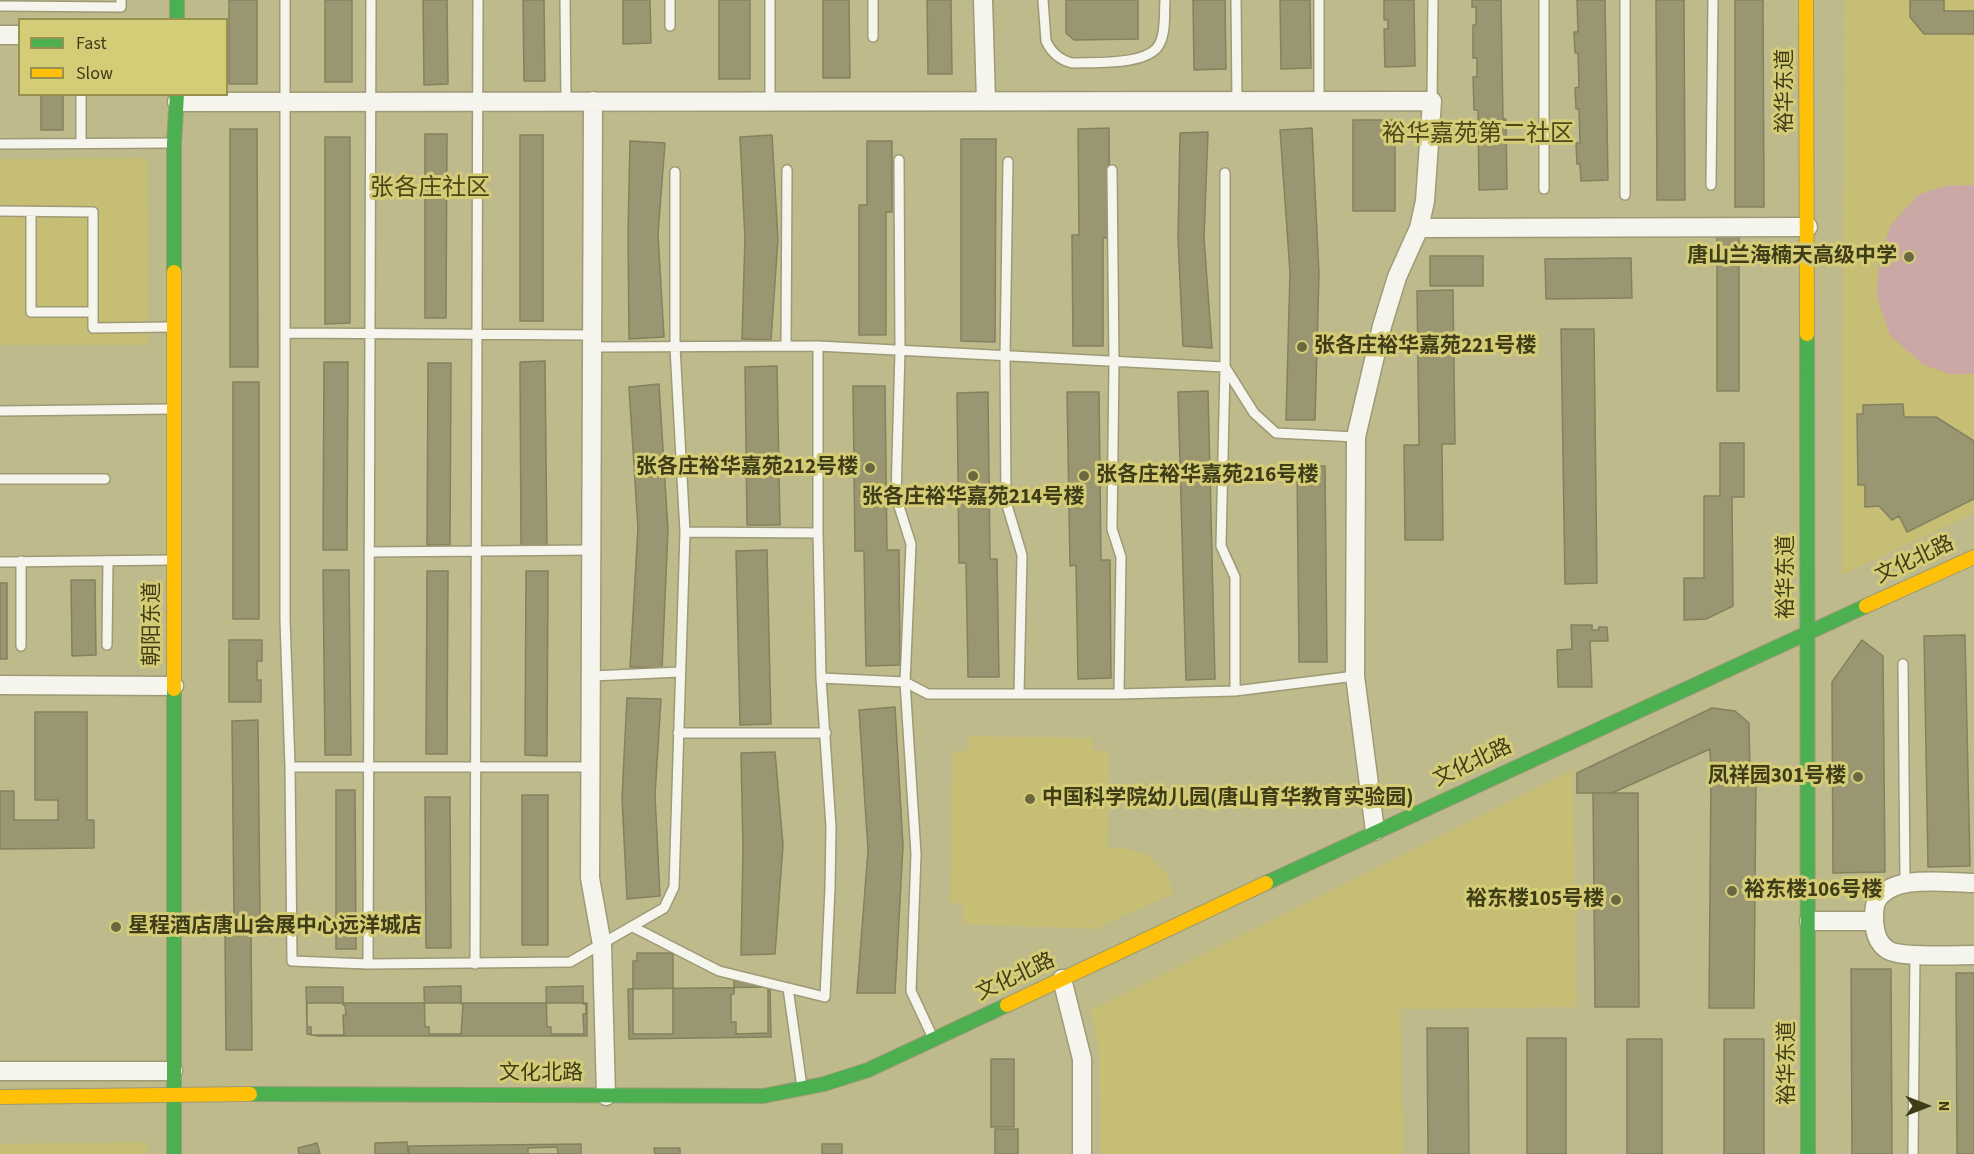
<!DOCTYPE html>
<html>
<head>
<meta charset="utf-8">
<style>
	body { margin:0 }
	#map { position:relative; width:1974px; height:1154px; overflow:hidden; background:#beba8c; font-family:"Source Sans 3",sans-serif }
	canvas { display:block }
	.legend { position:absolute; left:18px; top:18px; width:210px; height:78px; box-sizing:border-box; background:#d4cc76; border:2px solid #989250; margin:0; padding:8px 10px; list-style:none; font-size:18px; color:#3f3c18 }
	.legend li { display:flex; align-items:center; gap:12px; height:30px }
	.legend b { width:30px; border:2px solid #989250 }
	.north { position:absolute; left:1896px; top:1076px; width:60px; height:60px; -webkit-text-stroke:4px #d4cc76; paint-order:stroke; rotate:90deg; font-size:16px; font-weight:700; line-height:24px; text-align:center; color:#3f3c18 }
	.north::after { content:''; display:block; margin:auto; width:21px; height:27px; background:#3f3c18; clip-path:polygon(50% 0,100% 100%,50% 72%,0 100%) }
</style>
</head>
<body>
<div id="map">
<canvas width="1974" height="1154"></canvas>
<ul class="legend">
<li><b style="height:8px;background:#4caf50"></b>Fast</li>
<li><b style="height:8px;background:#ffc107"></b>Slow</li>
</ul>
<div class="north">N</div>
</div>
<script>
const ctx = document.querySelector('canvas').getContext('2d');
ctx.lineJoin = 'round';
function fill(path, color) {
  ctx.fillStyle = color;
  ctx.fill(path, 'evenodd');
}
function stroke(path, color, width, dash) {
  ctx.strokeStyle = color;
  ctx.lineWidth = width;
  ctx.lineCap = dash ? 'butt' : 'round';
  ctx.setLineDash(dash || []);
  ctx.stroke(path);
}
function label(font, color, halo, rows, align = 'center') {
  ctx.font = font + ' "Source Sans 3","Noto Sans SC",sans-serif';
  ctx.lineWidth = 6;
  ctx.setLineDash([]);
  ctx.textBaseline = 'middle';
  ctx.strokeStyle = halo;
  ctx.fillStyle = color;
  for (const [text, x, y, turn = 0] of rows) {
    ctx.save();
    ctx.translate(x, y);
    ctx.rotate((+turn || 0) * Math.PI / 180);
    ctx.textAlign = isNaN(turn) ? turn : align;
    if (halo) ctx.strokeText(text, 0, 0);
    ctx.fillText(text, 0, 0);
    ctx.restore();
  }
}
fill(new Path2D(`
	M1844 0H1974V513L1842 575Z
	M147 158 148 345H0V159Z
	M969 736 1092 738V750L1109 751 1107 847 1121 848 1147 854 1167 874 1174 893 1096 929 963 924V903H950L953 751H969Z
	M1573 769 1576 1007 1401 1009 1403 1154H1101L1099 1048 1090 1010Z
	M147 1142V1154H0V1144Z`), '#c5be74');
fill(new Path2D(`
	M1974 185V374H1949L1922 364 1890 335 1877 297 1879 259 1891 225 1918 195 1945 186Z`), '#cba7a6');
const building = new Path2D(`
	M229 0H257V84H229Z
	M325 0H352V82H325Z
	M423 0H447L448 84 424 85Z
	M523 0H544L545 81H524Z
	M623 0H650L651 43 623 44Z
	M719 0H750V79H719Z
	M823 0H849L850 78H823Z
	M927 0H951L952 74H928Z
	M1066 0H1138V39L1074 40 1066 33Z
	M1193 0H1225L1226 69 1194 70Z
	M1280 0H1310L1311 68 1281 69Z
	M1384 0H1414L1415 66 1385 67 1384 29H1388V20H1384Z
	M1472 0H1501L1503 119H1506L1507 189 1479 190 1478 110H1474L1473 77H1477V58H1473V25H1476V7H1472Z
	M1577 0H1605L1608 180 1581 181 1580 164H1577L1576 143H1580L1579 109H1576L1575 88 1579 87 1578 53H1575L1574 32H1578Z
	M1656 0H1684L1685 200H1657Z
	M1735 0H1763L1764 207H1735Z
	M1910 0H1944V11H1974V34H1924L1910 17Z
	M41 94H63V130H41Z
	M1353 120H1395V211H1353Z
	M1109 128 1110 238H1103V346H1073L1072 235H1079L1078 129Z
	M1312 128 1319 274 1315 420H1286L1290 272 1280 130Z
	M230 129H257L258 367H230Z
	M1208 132 1204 238 1212 348 1183 346 1178 238 1180 133Z
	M425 134H447L446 318H425Z
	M520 135H543V321H520Z
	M772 135 778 239 771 340 742 339 745 238 740 137Z
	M325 137H350V323L325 324Z
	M961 139H996L995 342 961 341Z
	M630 141 665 143 658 234 664 337 629 339 628 232Z
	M867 141H892V212H886V335H859V205H867Z
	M1717 231H1739V391H1717Z
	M1430 256H1483V286H1430Z
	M1631 258 1632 298 1546 299 1545 259Z
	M1453 290 1455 444H1442L1443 540H1405L1404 445H1419L1417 291Z
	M1561 329H1594L1597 583 1565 584Z
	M545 361 547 548H521L520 362Z
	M324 362H348L347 550H323Z
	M428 363H451L450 545H427Z
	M777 366 780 525H747L745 367Z
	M233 382H259V619H233Z
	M659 384 668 530 662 668 630 667 638 528 629 387Z
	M853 386H885L887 550H899L900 665 866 666 864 551H855Z
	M1208 391 1215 679 1186 680 1178 392Z
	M988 392 990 559H997L999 677H968L966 563H959L957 393Z
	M1067 392H1099L1101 560H1110L1111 678 1078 679 1076 565 1070 566Z
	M1903 404 1904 417H1936L1974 441V499L1907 532 1899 516 1892 520 1879 506 1865 507V485H1858L1857 414H1863V405Z
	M1720 443H1744V497H1732L1733 606 1706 619 1684 620V578H1704V496H1720Z
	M1325 466 1327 662H1299L1297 467Z
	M767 550 771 724 740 725 736 551Z
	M323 570H349L351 755H325Z
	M427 571H448L447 754H426Z
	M526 571H548L547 756 525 755Z
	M71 580H95L96 655 72 656Z
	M0 583H7V659H0Z
	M1571 625H1592V630H1599V627H1607L1608 641H1590L1592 687H1558L1557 650 1572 649Z
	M1965 635 1970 866 1928 867 1924 636Z
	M229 640H262V661H257V680H261V702H229Z
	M1862 640 1883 656 1885 872 1833 873 1832 682Z
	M627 698 661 699 655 795 660 896 627 899 622 798Z
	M895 707 903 846 895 993H857L868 850 859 710Z
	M1712 708 1735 711 1749 723 1750 774H1711L1710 749 1612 793H1577V773Z
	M35 712H87V820H94V848L0 849V791H14V820H58V800H35Z
	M258 720 260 918H234L232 721Z
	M775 752 783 845 775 954 741 955 743 848 741 753Z
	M1711 774H1756L1754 1008H1709Z
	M336 790H355L356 949H336Z
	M1593 793H1638L1639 1007H1595Z
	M522 795H548V945H522Z
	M425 797H450L451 948H426Z
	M225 933H251L252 1050H226Z
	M637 953H673V1034H633V961H637Z
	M1851 969H1891L1892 1154H1852Z
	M1956 973H1974V1154H1957Z
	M768 980V1033L736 1034V1022H731V994H734V981Z
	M461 986V1004H463L461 1034H429V1027H425L424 987Z
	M583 986V1004H586V1014H583L584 1034H551V1027H547L546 987Z
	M306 987H343V1005H345L346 1015H343L344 1035H311V1027H307Z
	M770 987 771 1037 629 1039 628 989Z
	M307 1003H587V1036H318L307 1034Z
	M1427 1028H1468L1469 1154H1428Z
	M1527 1038H1566V1154H1527Z
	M1627 1039H1662V1154H1627Z
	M1724 1039H1764V1154H1724Z
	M991 1059H1014V1127H991Z
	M995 1129H1018V1154H995Z
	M407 1142 408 1154H375V1143Z
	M317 1143 320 1154H299L298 1148Z
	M581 1144V1154H409V1146Z
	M822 1144H842V1154H822Z
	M557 1147 558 1154H528V1148Z
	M654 1148H680V1154H655Z`);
fill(building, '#999671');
stroke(building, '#84815f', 1.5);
const lane = new Path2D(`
	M285 0V619L290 767
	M565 0 566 101
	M670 0V26
	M873 0V37
	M1043 0 1046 41C1051 52 1060 60 1072 63 1095 62 1150 66 1160 43 1166 31 1164 13 1165 0
	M1236 0 1237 101
	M1544 0V189
	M0 6 121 7V0
	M81 94V143
	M770 100V0
	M1319 101V0
	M1432 101 1433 0
	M0 144 171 143
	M899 160 900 351 896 497 911 544 905 682 916 854 911 991 933 1038
	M1008 162 1005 356 1006 502 1022 555 1019 694
	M1112 170 1114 362 1112 529 1121 557 1119 694
	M1225 173V367L1221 546 1235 577V691
	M1711 185 1713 0
	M1625 195V0
	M0 211 93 212V328L171 327
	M31 212V312H93
	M285 333 593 335
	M786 346 787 170
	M593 347 818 346 1225 367 1254 413 1276 433 1356 437
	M0 411 172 409
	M0 479H105
	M685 532 818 533
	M369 552 592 550
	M21 561V646
	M0 562 171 560
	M107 645 108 561
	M1903 664 1905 882
	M592 676 680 672
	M821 678 905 682 928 694H1119L1235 691 1355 676
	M678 733H826
	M592 767H290L292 961 368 964 570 962 664 908 674 887 685 532 675 347V172
	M633 927 719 971 825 997 830 888 831 827 821 678 818 533V346
	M368 964 371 0
	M475 964 478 0
	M788 988 802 1087
	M1913 1154 1915 955`);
const street = new Path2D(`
	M983 0 986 101
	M0 35H20
	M593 101 590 878 602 945 606 1096
	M177 102 1432 101 1425 201 1419 228 1397 277 1382 326 1356 437 1355 676 1375 831
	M1419 228 1808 227
	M0 685 174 686
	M1809 921H1874C1875 932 1877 943 1888 950 1901 958 1956 955 1974 955
	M1874 921C1874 915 1874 907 1876 902 1891 873 1946 883 1974 883
	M1062 979 1082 1059V1154
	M0 1071H173`);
const fast = new Path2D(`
	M177 0V20
	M174 272V143L177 94
	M1807 334 1808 1154
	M174 689V1154
	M1266 883 1866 606
	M250 1094 763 1096 824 1084 868 1070 1007 1005`);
const slow = new Path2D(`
	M1806 0 1807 334
	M174 272V689
	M1866 606 1974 557
	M1007 1005 1266 883
	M0 1097 250 1094`);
stroke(lane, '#9d9a75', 12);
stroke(street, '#9d9a75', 21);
stroke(fast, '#9d9a75', 16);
stroke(slow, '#9d9a75', 16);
stroke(lane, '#f5f5ee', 9);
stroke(street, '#f5f5ee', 18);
stroke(fast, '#4caf50', 14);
stroke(slow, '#ffc107', 14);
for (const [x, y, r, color] of [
	[1909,257,6,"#6b6841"],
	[1302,347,6,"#6b6841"],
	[870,468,6,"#6b6841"],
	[973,476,6,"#6b6841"],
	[1084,476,6,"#6b6841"],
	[1858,777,6,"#6b6841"],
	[1030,799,6,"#6b6841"],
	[1732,891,6,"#6b6841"],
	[1616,900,6,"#6b6841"],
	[116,927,6,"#6b6841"]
]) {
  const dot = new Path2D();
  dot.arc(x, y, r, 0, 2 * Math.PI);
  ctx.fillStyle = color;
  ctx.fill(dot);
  stroke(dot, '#d4cc76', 2);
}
label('21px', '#3f3c18', '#d4cc76', [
	["裕华东道",1786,91,-90],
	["文化北路",1915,561,-25],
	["裕华东道",1787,577,-90],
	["朝阳东道",153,624,-90],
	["文化北路",1473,764,-25],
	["文化北路",1016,978,-25],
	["裕华东道",1788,1063,-90],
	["文化北路",541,1074]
]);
label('bold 21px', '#3f3c18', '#d4cc76', [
	["唐山兰海楠天高级中学",1897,257,"right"],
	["张各庄裕华嘉苑221号楼",1314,347],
	["张各庄裕华嘉苑212号楼",858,468,"right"],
	["张各庄裕华嘉苑216号楼",1096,476],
	["张各庄裕华嘉苑214号楼",973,498,"center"],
	["凤祥园301号楼",1846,777,"right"],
	["中国科学院幼儿园(唐山育华教育实验园)",1042,799],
	["裕东楼106号楼",1744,891],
	["裕东楼105号楼",1604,900,"right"],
	["星程酒店唐山会展中心远洋城店",128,927]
], 'left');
label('24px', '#4b4719', '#d4cc76', [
	["裕华嘉苑第二社区",1478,136],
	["张各庄社区",430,190]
]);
</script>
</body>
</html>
